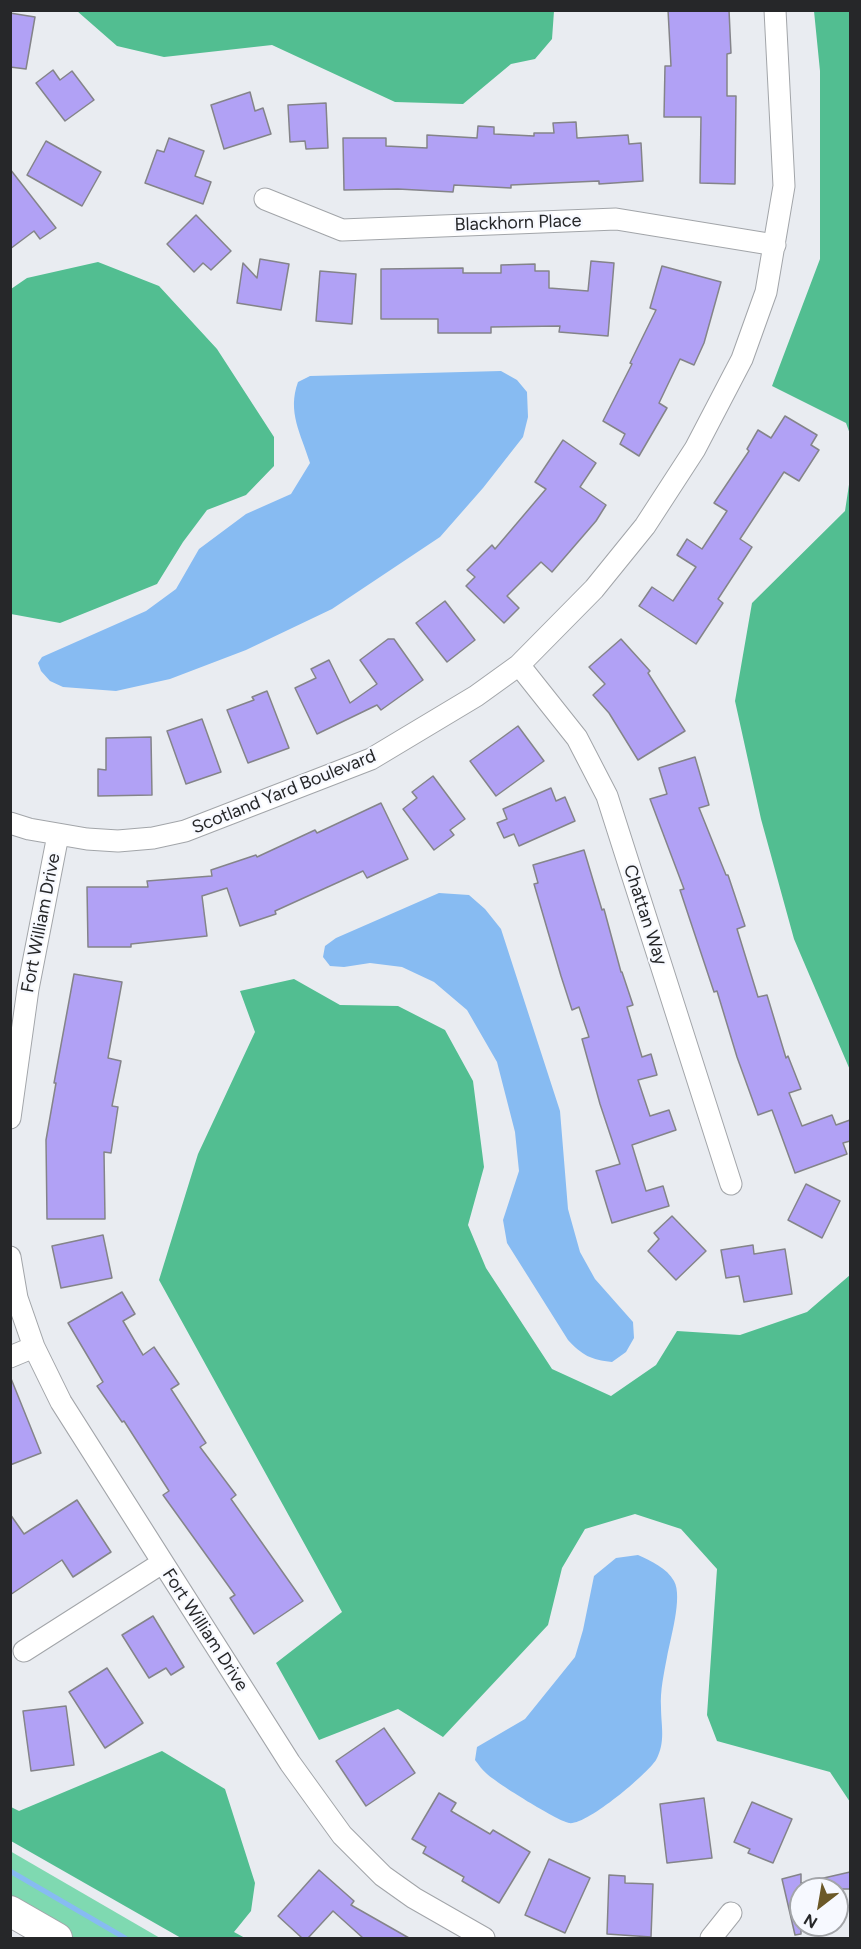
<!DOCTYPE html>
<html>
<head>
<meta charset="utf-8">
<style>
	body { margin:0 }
	#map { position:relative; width:861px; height:1949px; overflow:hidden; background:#e9ecf1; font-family:Figtree,sans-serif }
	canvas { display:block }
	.frame { position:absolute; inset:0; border:12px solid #262729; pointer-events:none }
	.north { position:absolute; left:789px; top:1877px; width:60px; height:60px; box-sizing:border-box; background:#f7f9ff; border:2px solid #a3a5a9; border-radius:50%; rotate:211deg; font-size:16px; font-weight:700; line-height:24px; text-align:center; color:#262729 }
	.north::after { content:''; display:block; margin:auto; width:21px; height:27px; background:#6c5928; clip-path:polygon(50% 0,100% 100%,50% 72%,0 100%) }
</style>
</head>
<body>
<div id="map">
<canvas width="861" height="1949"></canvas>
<div class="frame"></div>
<div class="north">N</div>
</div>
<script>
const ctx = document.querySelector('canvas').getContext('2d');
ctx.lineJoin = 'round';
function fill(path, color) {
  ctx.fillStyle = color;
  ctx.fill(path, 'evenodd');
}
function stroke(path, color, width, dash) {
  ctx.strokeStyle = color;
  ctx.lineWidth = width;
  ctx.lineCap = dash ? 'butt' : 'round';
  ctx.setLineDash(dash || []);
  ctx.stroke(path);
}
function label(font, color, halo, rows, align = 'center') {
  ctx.font = font + ' Figtree,sans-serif';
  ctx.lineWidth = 4.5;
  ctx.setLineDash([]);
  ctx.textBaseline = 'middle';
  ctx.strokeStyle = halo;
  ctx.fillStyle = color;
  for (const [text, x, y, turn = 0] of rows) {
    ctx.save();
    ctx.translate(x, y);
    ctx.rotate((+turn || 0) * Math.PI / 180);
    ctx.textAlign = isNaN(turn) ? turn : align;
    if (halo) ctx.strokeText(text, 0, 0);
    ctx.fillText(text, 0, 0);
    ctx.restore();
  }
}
fill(new Path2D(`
	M10 1851 160 1938H72L11 1903Z`), '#7fd9b1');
fill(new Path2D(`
	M77 11H554L552 39 535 59 511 64 463 104 395 102 272 45 164 57 117 46Z
	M814 11H850V434L846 423 772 386 820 259V71Z
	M98 262 159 286 217 349 274 437V466L246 495 207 510 183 542 157 584 60 623 11 614V289L27 278Z
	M850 478V1070L794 939 761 819 735 701 752 603 845 511Z
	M294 979 340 1005 398 1006 445 1030 473 1081 484 1167 468 1225 486 1268 552 1369 611 1396 656 1365 677 1331 740 1335 807 1312 850 1275V1802L830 1772 717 1741 707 1715 717 1569 681 1529 635 1514 585 1529 562 1568 548 1625 443 1737 398 1709 319 1740 276 1663 342 1612 159 1280 198 1154 255 1032 240 991Z
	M162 1751 225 1789 255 1883 251 1911 234 1932 245 1938H181L11 1841V1807L19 1811Z`), '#52be91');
fill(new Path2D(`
	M501 371 517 380 527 392 528 417 523 437 483 488 440 537 332 609 246 650 170 679 116 691 63 687 50 681 41 671 38 663 42 657 146 611 176 589 199 549 246 514 291 494 310 463C301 434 287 412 298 382L310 376Z
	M439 893 469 895 485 909 501 929 560 1111 568 1209 580 1252 595 1279 633 1322 634 1338 626 1352 612 1362C591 1360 582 1355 568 1340L507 1243 503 1220 519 1171 515 1132 497 1062 467 1010 434 982 402 967 370 963 344 967 330 966 323 957 325 946 336 938Z
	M638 1555C651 1561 667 1568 674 1581 683 1597 670 1639 667 1657 664 1673 660 1691 661 1707 661 1726 666 1742 656 1760 646 1775 586 1826 569 1823 556 1820 498 1784 487 1774 482 1770 479 1765 475 1760L477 1747 525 1719 575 1657 583 1630 594 1576 616 1558Z`), '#87bbf2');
stroke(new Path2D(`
	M10 1871 125 1938`), '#87bbf2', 5);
const building = new Path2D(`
	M668 10H729L731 53 727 54V96H736L735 184 700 183 701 117H664L665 66H671Z
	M10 13 35 17 26 69 10 67Z
	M53 70 60 80 72 71 94 100 65 121 36 83Z
	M250 92 255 111 263 108 271 134 224 149 211 105Z
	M326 103 328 148 306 149 305 141 290 142 288 105Z
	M576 122 577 138 628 135 629 144 641 143 643 181 599 184V181L511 185V188L454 185 453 192 398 189 344 190 343 138H386V146L427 148V135L477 138 478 126 494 127V134L534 136V133H554L553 123Z
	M169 138 204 151 195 176 211 182 203 204 145 183 157 150 164 152Z
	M46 141 101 172 82 206 27 175Z
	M10 169 56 228 40 239 34 231 10 249Z
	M196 215 231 251 211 270 203 263 194 272 167 244Z
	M260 259 289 264 281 310 237 303 243 263 257 278Z
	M591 261 614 263 608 336 559 332 560 326 491 327V333H438V319H381V269L463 268V273H501V265L535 264V271H549V288L588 291Z
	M662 266 721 282 704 343 694 365 680 359 659 403 667 408 639 456 620 444 625 434 603 421 632 364 630 363 656 310 650 308Z
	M320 271 356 274 352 324 316 321Z
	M785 416 817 435 811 445 819 450 799 481 784 472 740 539 752 547 718 599 723 603 696 644 639 606 652 587 673 601 696 567 677 555 687 539 702 549 727 511 714 503 749 451 747 449 758 430 771 438Z
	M563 440 596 463 580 487 606 505 596 521 552 572 541 562 507 596 519 608 504 623 466 586 475 577 467 570 492 545 495 549 546 489 535 482Z
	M445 601 475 640 447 662 416 623Z
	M388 639H394L423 680 381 710 377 705 317 734 295 688 316 678 311 669 329 660 350 703 377 684 360 660Z
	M621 639 650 671 648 673 685 731 638 760 609 713 593 695 605 684 589 667Z
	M267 691 289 748 248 763 227 710 254 700 252 697Z
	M202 719 221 772 186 784 167 731Z
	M518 726 544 761 496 796 470 761Z
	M151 737 152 795 98 796V769L106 770V738Z
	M695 757 709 805 699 808 726 875H728L745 926 737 929 758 997 767 995 786 1058 788 1056 801 1089 789 1093 802 1126 832 1115 836 1125 850 1120V1141L843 1143 847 1154 795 1173 772 1110 758 1115 737 1057 717 991 714 992 680 890 684 889 650 799 667 794 659 768Z
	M433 776 465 819 450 830 454 835 434 850 403 809 417 798 412 792Z
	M551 788 556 801 565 797 575 821 519 846 514 834 504 838 497 823 507 819 503 809Z
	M381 803 408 859 367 878 363 871 275 911 276 914 240 926 227 888 202 896 207 936 131 944V947H88L87 887H148L147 881 212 876 211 870 256 855 257 857 315 830 317 833Z
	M584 850 602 910 604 909 621 972H622L633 1005 627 1007 642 1057 651 1054 657 1075 638 1080 650 1116 669 1110 676 1130 632 1145 646 1191 663 1186 669 1206 612 1223 596 1171 620 1164 600 1104 582 1039 589 1037 579 1007 572 1010 561 976 534 884 538 883 533 865Z
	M74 974 122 982 108 1058 121 1061 112 1106 118 1107 111 1153 104 1152 105 1219H47L46 1140 56 1083H54Z
	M806 1184 840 1201 822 1238 788 1220Z
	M672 1216 706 1251 676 1280 648 1251 659 1239 654 1233Z
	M103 1235 112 1278 61 1288 52 1246Z
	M753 1245 754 1254 785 1249 792 1294 744 1302 739 1276 726 1278 721 1250Z
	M122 1292 135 1314 123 1321 143 1355 154 1347 179 1384 171 1389 206 1443 200 1447 236 1495 231 1499 303 1601 254 1634 230 1598 235 1595 163 1495 169 1491 124 1421 122 1422 97 1386 103 1382 68 1323Z
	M10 1376 41 1453 10 1465Z
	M77 1500 111 1552 73 1577 62 1560 10 1595V1514L24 1534Z
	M153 1616 184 1667 171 1675 166 1668 149 1678 122 1635Z
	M107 1668 143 1723 105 1748 69 1692Z
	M66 1706 74 1765 31 1771 23 1711Z
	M384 1728 415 1773 366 1806 336 1761Z
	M439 1793 456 1803 451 1811 490 1834 493 1830 530 1852 499 1903 462 1881 464 1877 423 1853 426 1847 412 1839Z
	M704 1798 712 1858 667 1863 660 1804Z
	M752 1802 792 1819 773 1863 748 1853 750 1849 734 1842Z
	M549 1859 590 1878 565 1933 525 1915Z
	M319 1870 354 1901 351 1905 409 1938H363L333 1911 308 1938H302L278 1916Z
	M850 1872V1889H803L802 1883Z
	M801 1874V1934L795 1935 782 1879Z
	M609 1875 625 1876V1883L653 1884 651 1937 607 1934Z`);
fill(building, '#b1a1f5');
stroke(building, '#848489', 1.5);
const street = new Path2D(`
	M265 199 342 230 616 219 775 245
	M519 665 577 738 607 796 731 1184
	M10 823 29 829 87 839 118 841 153 838 185 831 371 759 476 696 519 665 594 589 645 526 695 449 742 359 766 292 784 186 775 10
	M10 1118 28 989 58 835
	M10 1257 17 1298 34 1347 61 1402 290 1763 342 1835 383 1876 414 1898 484 1938
	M10 1357 34 1347
	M24 1651 162 1563
	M711 1938 731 1913`);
const secondary = new Path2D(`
	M10 1911 57 1938`);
stroke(street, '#a2a5a9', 23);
stroke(secondary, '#a2a5a9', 32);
stroke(street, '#fff', 21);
stroke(secondary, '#fff', 30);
label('18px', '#262729', '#f7f9ff', [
	["Blackhorn Place",518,223,-2],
	["Scotland Yard Boulevard",284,792,-22],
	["Chattan Way",645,915,72],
	["Fort William Drive",41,923,-79],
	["Fort William Drive",205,1630,57]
]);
</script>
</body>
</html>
